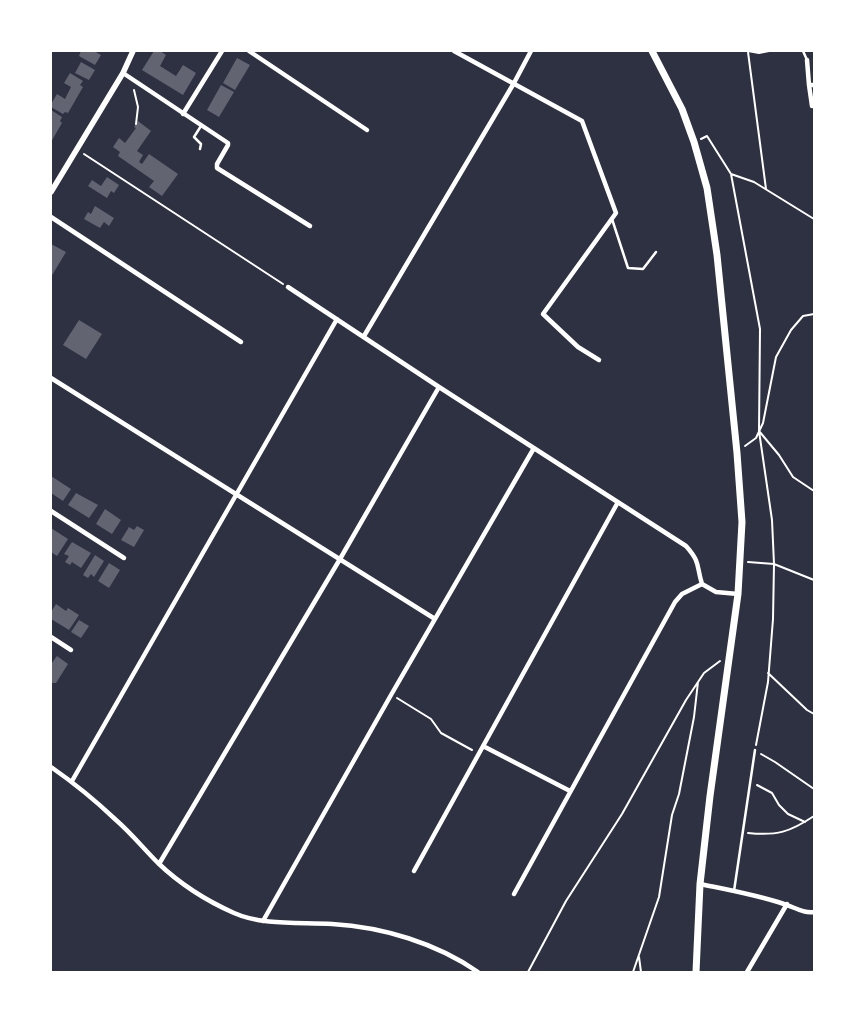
<!DOCTYPE html>
<html>
<head>
<meta charset="utf-8">
<style>
	body { margin:0 }
	#map { position:relative; width:865px; height:1023px; overflow:hidden; background:#2d3142; font-family:"DM Sans",sans-serif }
	canvas { display:block }
	.frame { position:absolute; inset:0; border:52px solid #fff; pointer-events:none }
</style>
</head>
<body>
<div id="map">
<canvas width="865" height="1023"></canvas>
<div class="frame"></div>
</div>
<script>
const ctx = document.querySelector('canvas').getContext('2d');
ctx.lineJoin = 'round';
function fill(path, color) {
  ctx.fillStyle = color;
  ctx.fill(path, 'evenodd');
}
function stroke(path, color, width, dash) {
  ctx.strokeStyle = color;
  ctx.lineWidth = width;
  ctx.lineCap = dash ? 'butt' : 'round';
  ctx.setLineDash(dash || []);
  ctx.stroke(path);
}
fill(new Path2D(`
	M81 51H94L101 55 95 65 79 56Z
	M154 51H160L166 55 160 66 176 76 183 65 196 73 183 95 142 70Z
	M237 58 250 65 235 90 223 83Z
	M81 62 95 70 89 80 75 73Z
	M70 73 83 81 80 85 83 87 68 113 65 112 63 114 51 107V104L57 94 65 99 71 87 64 83Z
	M221 85 234 92 219 117 207 110Z
	M51 110 62 117 60 121 62 123 51 142Z
	M138 121 151 131 137 151 143 155 139 162 142 164 149 154 178 174 162 196 149 187 154 181 118 156 120 152 113 147 119 138 125 143 136 128 134 127Z
	M107 177 119 185 114 193 111 191 107 198 88 186 92 180 101 186Z
	M95 206 114 218 109 226 104 222 100 228 84 219 88 212 91 214Z
	M51 244 66 252 51 277Z
	M79 320 102 334 86 359 63 345Z
	M51 476 71 489 63 501 51 493Z
	M76 493 98 505 89 518 68 505Z
	M105 509 121 520 112 534 96 524Z
	M137 526 144 530 134 547 121 540 129 527 134 530Z
	M51 528 68 539 57 556 51 552Z
	M72 542 91 553 81 568 72 562 70 565 65 562 69 556 64 554Z
	M95 555 104 561 94 577 91 574 88 578 83 575Z
	M109 563 120 570 109 588 98 581Z
	M56 604 66 611 68 608 79 615 69 630 51 619V612Z
	M79 620 89 626 81 638 71 632Z
	M57 656 68 664 56 683H53L51 682V664Z`), '#626471');
stroke(new Path2D(`
	M748 51 759 53 769 51
	M748 52 766 189
	M134 90 138 107 136 124
	M701 139 707 136 731 174 760 329 759 431 772 520 774 564 773 619 768 682 756 745
	M84 154 283 284
	M731 174 754 182 814 219
	M759 431 779 455 793 477 814 491
	M745 446 756 438 763 423 776 357 791 330 803 316 814 314
	M748 562 774 564 814 580
	M768 673 807 710 814 714
	M397 698 431 719 441 733 472 750
	M761 754 775 762 814 789
	M757 785 772 793 779 805 788 814 805 822
	M748 833C777 836 790 832 814 816
	M639 957 641 972
	M528 972 566 901 622 814 686 700 704 673 720 661
	M633 972 659 897 672 815 679 794 694 717 698 682`), '#fff', 2);
stroke(new Path2D(`
	M803 51 807 60
	M200 149 201 144 194 137 201 126
	M612 219 628 268 643 269 656 252
	M734 891 755 750`), '#fff', 2.5);
stroke(new Path2D(`
	M249 51 367 130
	M454 51 582 121 616 213 543 314 578 347 599 360
	M807 60 809 85H814
	M123 73 228 143V145L217 164V168L310 226
	M809 85 812 106
	M183 114 222 51
	M51 217 241 342
	M288 287 439 387 686 546C701 563 696 565 702 584
	M364 336 514 83 531 51
	M51 378 435 619
	M51 511 124 558
	M51 637 71 650
	M483 746 570 791
	M51 767C74 783 96 801 116 820 131 833 144 849 158 863 180 884 207 901 234 913 263 926 301 922 332 924 383 927 436 943 478 972
	M72 781 337 319
	M159 864 340 559 439 387
	M414 871 618 502
	M700 884C729 890 757 895 784 904 794 907 804 914 814 912
	M514 894 675 602 682 594 702 584 716 592 738 594
	M263 921 391 695 534 448
	M747 972 787 904`), '#fff', 4.5);
stroke(new Path2D(`
	M51 192 123 73 133 51`), '#fff', 5.5);
stroke(new Path2D(`
	M652 51 682 109 694 142 707 188 717 255 737 453 742 522 738 594 710 796 700 884 696 972`), '#fff', 7);
</script>
</body>
</html>
